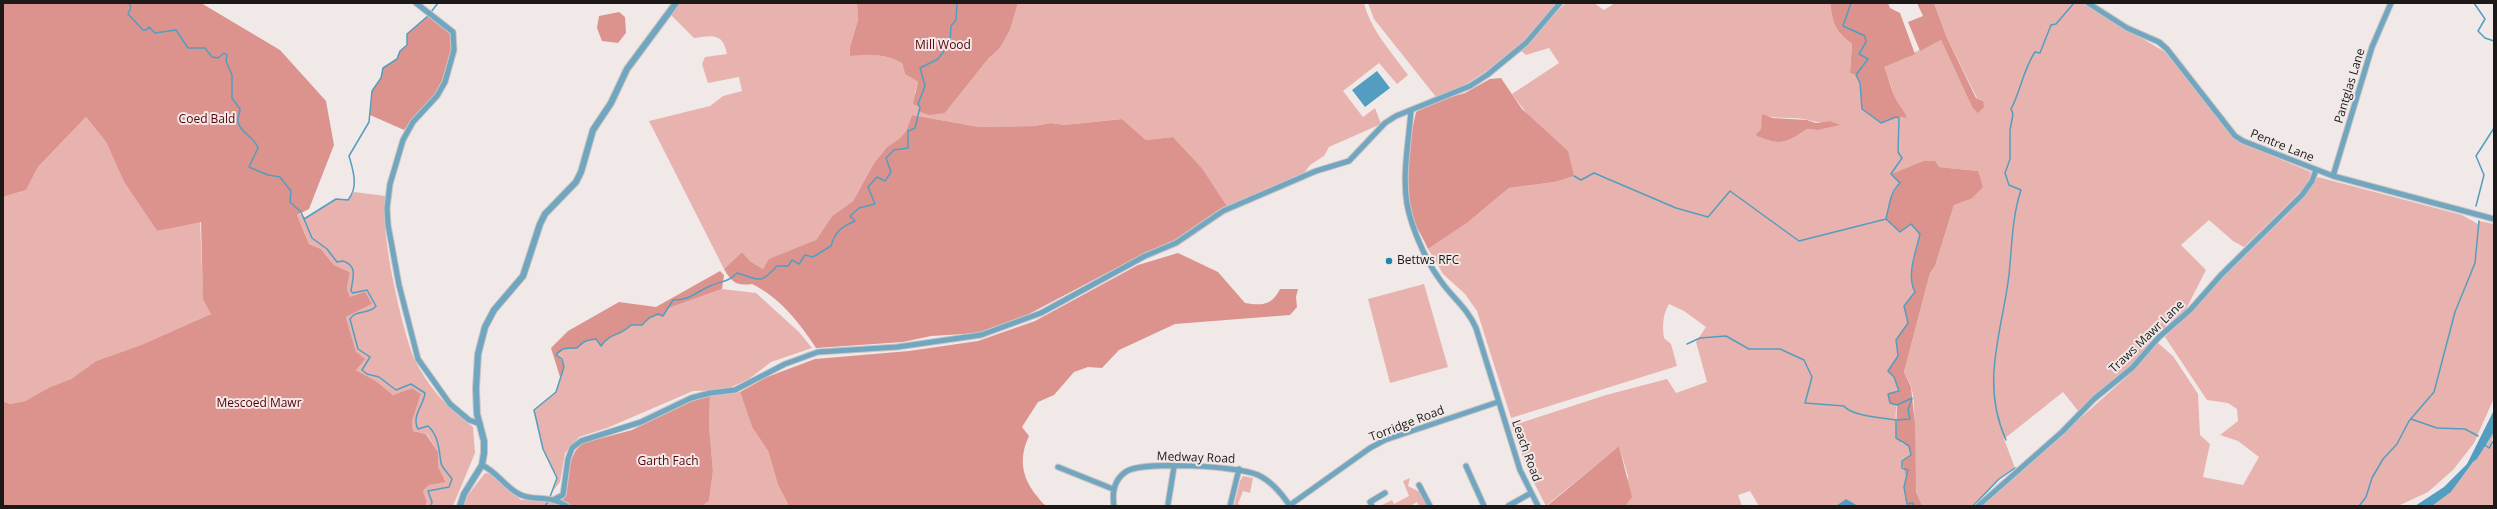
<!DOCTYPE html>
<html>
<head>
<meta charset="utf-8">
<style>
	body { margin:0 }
	#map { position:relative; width:2497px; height:509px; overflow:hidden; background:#f1e9e8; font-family:"Open Sans",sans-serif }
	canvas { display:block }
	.frame { position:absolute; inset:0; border:4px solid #1c1918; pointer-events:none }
</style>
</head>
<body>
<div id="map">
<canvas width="2497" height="509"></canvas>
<div class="frame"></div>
</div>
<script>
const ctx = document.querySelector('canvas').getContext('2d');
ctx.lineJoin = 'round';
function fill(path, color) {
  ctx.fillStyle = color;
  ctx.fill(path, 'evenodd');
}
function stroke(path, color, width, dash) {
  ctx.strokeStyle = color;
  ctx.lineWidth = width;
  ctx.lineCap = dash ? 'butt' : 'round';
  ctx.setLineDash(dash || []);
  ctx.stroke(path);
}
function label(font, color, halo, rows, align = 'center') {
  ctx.font = font + ' "Open Sans",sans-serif';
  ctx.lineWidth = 4;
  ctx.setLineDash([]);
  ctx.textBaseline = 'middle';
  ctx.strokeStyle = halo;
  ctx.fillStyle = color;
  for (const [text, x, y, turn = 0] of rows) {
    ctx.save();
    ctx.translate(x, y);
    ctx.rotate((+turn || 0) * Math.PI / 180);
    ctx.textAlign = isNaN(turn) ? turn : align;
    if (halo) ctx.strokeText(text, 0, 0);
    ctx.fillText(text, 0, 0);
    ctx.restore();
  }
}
fill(new Path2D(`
	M679 3H857L858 20 850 47V56C870 55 884 53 902 63L905 74 918 82 915 93 920 107 918 111 945 113 988 59 1000 48 1010 30 1018 3H1364C1370 29 1393 54 1408 75L1397 84 1379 63 1343 91 1363 117 1375 108 1381 124 1329 147 1324 156 1310 165 1304 173 1227 206 1202 168 1173 137 1146 140 1122 119 1064 125 1051 123 1034 126 979 127 912 115 906 131 900 138 887 147 874 163 853 201 832 216 816 240 763 269 750 261 742 252 724 269 649 121 710 106 723 96 742 91 739 77 708 83 702 64 705 57 727 54C723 33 713 35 694 38L671 15Z
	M1368 3H1557L1527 39 1485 72 1455 91 1436 97 1374 19Z
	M1566 3H1594L1604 10 1615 3H1830C1833 24 1835 30 1852 44L1850 73 1856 75 1860 83 1862 109 1881 123 1896 117 1907 118C1904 109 1897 103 1894 95 1891 85 1888 76 1883 67L1941 40 1972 107 1983 101 1977 98 1947 38 1934 3H2082L2165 52 2178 64 2232 136 2241 143 2311 172 2309 180 2302 190 2244 247 2233 241 2209 220 2181 245 2206 270 2184 313 2160 332 2129 367 2079 412 2063 392 2004 439 2015 468 1999 479 1973 506H1922C1906 483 1920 417 1911 386 1909 381 1906 377 1904 372L1930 273 1935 266 1954 205 1971 199 1978 171 1939 167 1923 161 1891 174 1900 183C1890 192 1889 207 1886 219L1911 224 1920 234C1916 252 1906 275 1915 292L1904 306 1908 323 1896 340 1898 356 1888 371C1906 389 1894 400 1896 421 1897 428 1899 435 1901 443L1909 446 1911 455 1902 461 1906 478 1904 487 1908 506H1759L1750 491 1738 495 1742 506H1625L1628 476 1619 446 1546 506 1529 473 1511 426 1606 395 1667 379 1676 393 1707 382 1696 342 1706 327 1684 311 1669 304C1663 314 1662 326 1664 338L1671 344 1677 366 1511 418 1477 311 1465 294 1443 274 1428 249 1467 223 1509 188 1555 182 1574 176 1512 94 1559 63 1549 48 1526 55 1520 50C1538 37 1549 18 1566 3ZM1763 115C1778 120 1793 116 1808 120 1816 122 1820 123 1830 121L1817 130 1807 129C1787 144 1779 146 1755 135L1761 129Z
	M86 117 106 142 124 182 157 231 200 221 203 291 211 314 141 345 96 361 71 379 50 387 25 401 10 404 3 401V197L26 190 38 167Z
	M2318 177 2462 215 2478 224 2479 221 2494 224V398L2474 443 2453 470 2428 492 2398 506H1982L2131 373 2158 343 2173 356 2198 394 2200 435 2210 444 2203 477 2243 485 2259 457 2238 441 2220 435 2238 421 2237 409 2228 403 2207 400 2165 337 2232 267 2287 215Z
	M354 192 386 196C378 225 402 328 414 358 427 386 448 409 473 427L475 453 453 506H425L427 502 423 491 429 485 446 481 437 467 438 452 427 434 413 431 412 421 421 394 412 388 393 395 376 381 356 370V352L346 317 372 304 350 297 347 289 350 272 334 265 321 249 309 244 297 215 302 214 305 218 336 199 348 200Z
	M1424 284 1448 367 1390 383 1368 299Z
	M722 289 756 293 799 332 812 348 771 362 749 379 725 390 693 391 607 428 579 437 565 453 560 482 553 491 557 478 543 449 534 410 556 392 564 367 562 359 556 355C562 347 568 348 577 348 583 341 587 340 596 339L599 345 607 337 626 330 631 325H642L654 315 665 314 669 308Z
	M740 392 752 427 768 451 778 485 789 506H702L709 501 713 471 709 425 710 395Z
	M2494 432 2491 445 2494 446V506H2432L2451 492 2473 462 2477 459Z
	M485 473 492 474 521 500H549L560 506H464L468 495Z
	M1243 476 1253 478 1250 493 1243 491 1238 504 1243 506H1234L1240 481Z
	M1410 478 1408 486 1420 492 1428 506H1419L1417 502 1410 506H1380L1392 500 1394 504 1409 496 1403 481Z`), '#e8b3ae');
fill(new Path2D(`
	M3 3H201L280 50 326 101 334 145 309 209 297 215 309 244 321 249 334 265 350 272 347 289 350 297 365 292 372 304 346 317 356 352 365 359 356 370 376 381 393 395 412 388 421 394 412 421 413 431 426 434 438 452V467L446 482 429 485 423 491 427 502 425 506H3V401L10 404 25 401 50 387 71 379 96 361 141 345 211 314 203 299 201 222 157 231 124 182 106 142 86 117 38 167 26 190 3 197Z
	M857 3H1018L1010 30 1000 48 988 59 945 113 929 115 918 111 920 107 913 104 918 82 905 74 902 63C884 53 870 55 850 56V47L858 20Z
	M1830 3H1888L1890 8 1900 13 1915 54 1884 67C1888 76 1890 85 1894 95 1897 103 1904 109 1907 118L1896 117 1881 123 1862 109 1860 83 1856 75 1850 73 1852 44C1835 30 1833 25 1830 3Z
	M1917 3H1934L1947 38 1976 98 1983 101 1984 107 1978 113 1972 107 1941 40 1920 51 1908 22 1923 16Z
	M619 12 625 17 626 33 618 43 602 41 597 28 599 16Z
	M428 16C434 20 444 25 448 31 459 46 444 81 434 95 426 108 413 118 404 130L370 115 372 91 381 78 383 68 397 59 400 51 407 45V34Z
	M1501 78 1522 109 1568 151 1574 176 1555 182 1509 188 1467 223 1428 249C1422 235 1411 219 1407 204 1401 174 1410 141 1416 112L1437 101 1465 93 1490 79Z
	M1762 114 1773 118 1807 120 1816 123 1830 121 1840 125 1817 130 1807 129C1786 144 1779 146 1755 135L1761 129Z
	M912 115 979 127 1034 126 1051 123 1064 125 1122 119 1146 140 1173 137 1202 168 1227 206 1175 241 1139 256 1027 315 979 333 931 336 903 342 816 348C800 323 779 297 752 284 737 286 732 283 724 269L742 252 750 261 763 269 769 259 816 240 832 216 853 201 874 163 887 147 900 138 906 131Z
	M1923 161H1935L1939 167 1978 171 1983 187 1971 199 1954 205 1935 266 1930 273 1904 372 1911 387 1915 424 1916 492 1922 506H1908L1904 487 1906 478 1902 461 1911 455 1909 446 1896 438 1897 405 1890 403 1888 394 1899 390 1894 377 1888 371 1898 356 1896 340 1908 323 1904 306 1915 292C1907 275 1916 252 1920 235L1911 224 1900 232 1886 219 1890 200 1899 183 1891 174Z
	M1178 253 1218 272 1245 303C1263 306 1272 305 1280 289H1298L1296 297 1297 307 1290 315 1175 324 1119 350 1102 368 1088 367 1074 372 1054 395 1038 402 1022 427 1029 436C1019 457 1021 476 1036 495 1040 499 1042 504 1047 506H789L778 485 768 451 752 427 740 392 767 377 815 359 909 351 978 341 1035 321 1138 265Z
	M720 271 724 275 722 289 669 308 663 316 654 315 642 325H631C621 336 609 333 601 346L596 339C587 339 583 341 577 348L563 349 557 355C565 362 566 368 560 377L551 348 568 331 619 302 656 307Z
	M710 395 709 425 713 471 709 501 702 506H570L562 500 566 496 570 462 576 450 583 443 632 430 686 403Z
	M1619 446 1632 497 1625 506H1547Z`), '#dc938d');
fill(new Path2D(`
	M1377 71 1390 88 1365 107 1352 90Z
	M2494 410V432L2477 459 2473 462 2451 492 2432 506H2415L2444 487 2467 464Z
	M1846 499 1858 506H1836Z`), '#539ec0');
stroke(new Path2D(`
	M129 3 131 7 128 14 143 30H146L149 27 155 33 176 30 188 48H205L212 57 218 58 224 53 227 55 226 61 232 75V98L240 109C240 114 237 117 238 122 240 133 255 137 258 148L249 167 268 175 280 177 291 191 290 202 301 212 312 238 327 249 337 262 343 261C359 266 352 280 351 291L353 293 367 290 376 306C369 315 356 309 350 319L358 349 370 357 362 370 367 374 379 377 396 390 411 384 425 393C424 405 411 416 418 429L428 426C439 436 439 450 441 463 442 468 449 474 452 479L449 487 428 491 432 502 431 506
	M1851 3 1843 26 1865 36 1866 42 1859 54 1868 59 1856 75 1860 83 1862 109 1881 123 1896 117 1899 118 1898 152 1902 158 1891 174 1900 183C1890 192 1889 207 1886 219L1900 232 1911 224 1920 234C1916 252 1906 275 1915 292L1904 306 1908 323 1896 340 1898 356 1888 371 1894 377 1899 391 1888 394 1890 403 1897 405 1912 398 1908 410 1910 419 1896 420V438L1909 446 1911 455 1902 461V468L1908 470 1904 487 1907 504 1913 503V506
	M2474 3 2485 19 2478 31 2485 38 2494 41
	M431 12 438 3
	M1574 176 1581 180 1594 173 1676 208 1708 217 1730 191 1799 241 1886 219
	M2476 206 2484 175 2476 156 2494 128
	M304 219 336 199 348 200C359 187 353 170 349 156L369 122 372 91 381 78 383 68 397 59 400 51 407 45V34L429 15
	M1687 344 1700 338 1726 336 1749 349H1780L1804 360 1812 377 1805 403 1844 406C1851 416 1884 418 1896 420
	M2411 419 2437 428 2465 429 2478 436
	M2006 440C1980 382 2002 333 2009 275 2012 246 2012 217 2021 190L2009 185 2005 173 2010 159V130L2013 114 2011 109C2021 90 2023 70 2035 52L2040 53 2051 25 2056 24 2074 3
	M2485 445 2489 448 2494 440
	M550 497 557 478 543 449 534 410 556 392 564 367 562 359 556 355C562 347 568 348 577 348 583 341 587 340 596 339L601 346C609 333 621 336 631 325H642L649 318 658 314 663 316 673 300C692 300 695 292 710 286 721 281 729 282 737 273 761 280 759 285 777 266H788L792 260 799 264 805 255 813 257 831 246C835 231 843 226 855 221L850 216 859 208 875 204 868 187 877 177 885 181 891 172 886 158 894 150 908 148V131L915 128 920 107 918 104 925 86 920 68 938 59 950 43 951 26 956 20 957 3
	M545 506 549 500
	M1973 506 1999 479 2015 468
	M2359 506 2366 497 2372 478 2383 459 2397 444 2409 421 2434 392 2455 312 2475 263 2479 221`), '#539ec0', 1.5);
const minor = new Path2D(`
	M416 3 453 32 454 50 445 82 437 96 413 122 403 140 390 184 387 208 388 225 399 285 418 359 450 404 469 420 480 424
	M2088 3 2127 28 2159 42 2167 49 2235 136 2243 141 2333 176 2494 219
	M1411 110C1409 140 1402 174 1407 204 1411 226 1425 259 1438 277 1450 296 1467 307 1476 328L1520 470 1538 506
	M2333 176 2372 47 2391 3
	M482 465C497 472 505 487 519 494 533 502 548 494 567 506
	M1466 466 1484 506
	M1058 467 1113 489
	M1419 485 1430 506
	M555 499 563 495 568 459 572 448 581 441 641 422 691 398 710 393 735 390 785 364 818 352 897 347 981 335 1041 313 1145 256 1176 243 1223 211 1316 171 1349 161 1385 123 1396 116 1470 86 1487 75 1526 43 1560 3
	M1168 504 1174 467
	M1290 505 1370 448 1385 440 1498 402
	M1114 506C1112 493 1114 479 1127 471 1143 461 1240 466 1258 475 1271 481 1282 494 1290 506
	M1230 506 1239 469
	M1372 506 1370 502 1385 493
	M1508 506 1531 493
	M1978 506 2063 431 2094 399 2132 368 2159 337 2190 310 2221 275 2302 195 2312 181 2316 170`);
const tertiary = new Path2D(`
	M460 506 464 494 482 465 484 453V441L477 414 476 389 478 354 485 327 494 310 523 276 540 224 545 214 576 182 581 172 593 130 611 103 627 69 676 3`);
stroke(minor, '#cbc4c3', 7);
stroke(tertiary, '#cbc4c3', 8);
stroke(minor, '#71a6c0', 5);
stroke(tertiary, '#71a6c0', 6);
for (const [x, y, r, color] of [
	[1389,261,4,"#1e87af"]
]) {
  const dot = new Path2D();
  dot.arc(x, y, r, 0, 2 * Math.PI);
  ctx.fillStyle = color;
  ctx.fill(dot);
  stroke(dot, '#f1e9e8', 1.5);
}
label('12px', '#5a0009', '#f1e9e8', [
	["Mill Wood",943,46],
	["Coed Bald",207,120],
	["Mescoed Mawr",259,404],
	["Garth Fach",668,462]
]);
label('12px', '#1c1918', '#f1e9e8', [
	["Pantglas Lane",2350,86,-73],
	["Pentre Lane",2282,146,22],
	["Traws Mawr Lane",2147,337,-44],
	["Torridge Road",1407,424,-21],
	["Leach Road",1526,451,70],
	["Medway Road",1196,458,2]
]);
label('12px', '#1c1918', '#f1e9e8', [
	["Bettws RFC",1397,261]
], 'left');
</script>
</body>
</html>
